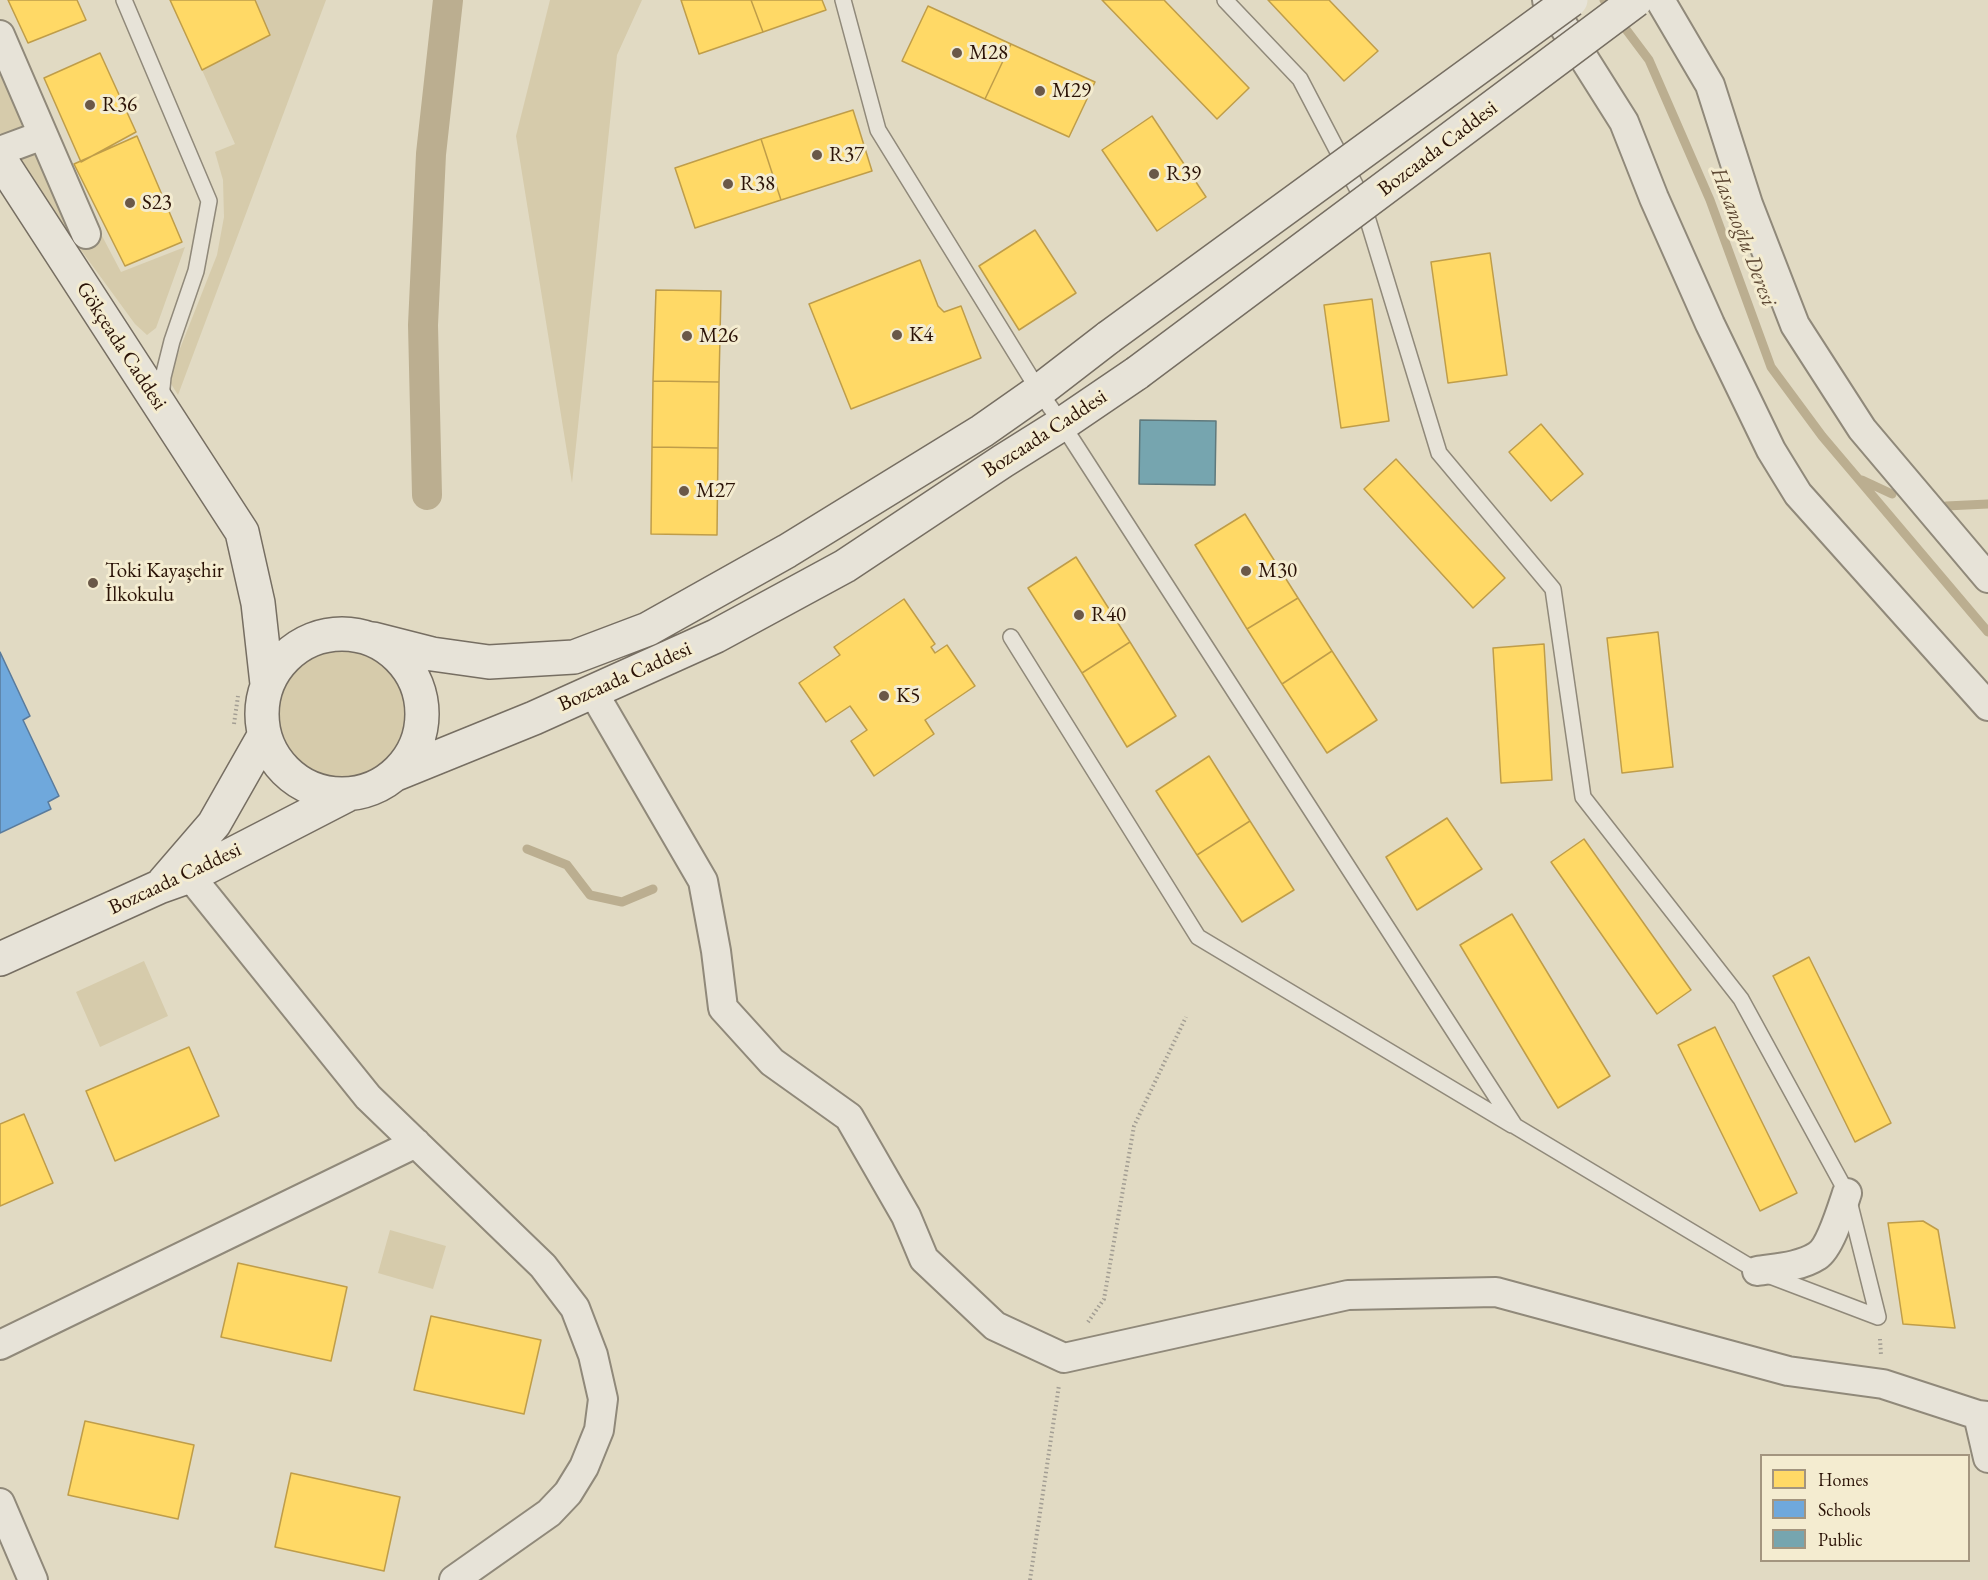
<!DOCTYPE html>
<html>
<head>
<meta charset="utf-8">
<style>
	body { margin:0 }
	#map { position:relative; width:1988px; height:1580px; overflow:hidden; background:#e1dac3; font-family:"EB Garamond",serif }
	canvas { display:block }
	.legend { position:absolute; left:1760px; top:1454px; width:210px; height:108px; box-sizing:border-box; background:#f4ecd0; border:2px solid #a3957f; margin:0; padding:8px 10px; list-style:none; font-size:18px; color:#2a1206 }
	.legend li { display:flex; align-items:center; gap:12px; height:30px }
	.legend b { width:30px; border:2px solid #a3957f }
</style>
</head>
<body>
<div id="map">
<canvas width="1988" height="1580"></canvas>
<ul class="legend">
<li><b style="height:16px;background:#ffd966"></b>Homes</li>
<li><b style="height:16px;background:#6fa8dc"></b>Schools</li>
<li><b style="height:16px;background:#76a5af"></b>Public</li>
</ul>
</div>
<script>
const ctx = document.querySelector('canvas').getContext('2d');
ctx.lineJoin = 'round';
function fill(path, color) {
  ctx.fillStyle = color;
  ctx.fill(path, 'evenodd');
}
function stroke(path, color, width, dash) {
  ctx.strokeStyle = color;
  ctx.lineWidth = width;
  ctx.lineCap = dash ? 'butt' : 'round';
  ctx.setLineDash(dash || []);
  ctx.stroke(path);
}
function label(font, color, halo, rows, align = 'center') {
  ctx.font = font + ' "EB Garamond",serif';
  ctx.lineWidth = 6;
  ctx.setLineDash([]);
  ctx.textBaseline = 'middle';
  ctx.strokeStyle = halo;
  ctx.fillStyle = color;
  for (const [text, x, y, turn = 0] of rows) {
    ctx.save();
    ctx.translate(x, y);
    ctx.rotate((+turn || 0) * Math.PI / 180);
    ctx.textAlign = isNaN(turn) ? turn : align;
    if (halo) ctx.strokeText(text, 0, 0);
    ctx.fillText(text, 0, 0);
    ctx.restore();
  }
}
fill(new Path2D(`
	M255 0H326L178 395 168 379 217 255 224 217 223 180 215 152 235 144 202 70 270 35Z
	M550 0H642L617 55 572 483 516 136Z
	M0 61 32 130 7 143 0 133Z
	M38 143 62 197 68 232 13 154Z
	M101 234 121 272 185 247 156 328 147 335 135 324 78 246Z
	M279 715a64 64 0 1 1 128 0a64 64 0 1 1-128 0Z
	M144 961 168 1016 100 1047 76 992Z
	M390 1230 446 1246 433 1289 378 1273Z`), '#d6cbab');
const homes = new Path2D(`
	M8 0H77L86 20 28 43Z
	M170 0H255L270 35 202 70Z
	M681 0H751L763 32 699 54Z
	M751 0H822L826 10 763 32Z
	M1102 0H1164L1249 88 1217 119Z
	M1268 0H1329L1378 51 1344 81Z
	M928 6 1011 44 985 99 902 61Z
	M1011 44 1095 82 1069 137 985 99Z
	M100 53 136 132 81 162 44 78Z
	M853 110 872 171 781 200 761 139Z
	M1152 116 1206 197 1157 231 1102 150Z
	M137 136 182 242 125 266 74 164Z
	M761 139 781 200 695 228 675 168Z
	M1035 230 1076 293 1019 330 979 266Z
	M1490 253 1507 375 1448 383 1431 262Z
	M920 260 938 306 944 312 961 306 981 358 851 409 809 304Z
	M656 290 721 291 719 382 653 381Z
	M1372 299 1389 421 1341 428 1324 305Z
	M653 381 719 382 718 448 652 447Z
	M1541 424 1583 474 1551 501 1509 452Z
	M652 447 718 448 717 535 651 534Z
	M1396 459 1505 578 1473 608 1364 489Z
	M1245 514 1298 598 1247 629 1195 545Z
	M1076 557 1130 642 1082 673 1028 588Z
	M1298 598 1332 651 1282 684 1247 629Z
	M904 599 935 644 931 647 935 653 947 645 975 686 925 720 934 734 874 776 851 741 867 730 850 706 826 722 799 683 840 655 834 647Z
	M1658 632 1673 767 1622 773 1607 638Z
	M1130 642 1176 716 1127 747 1082 673Z
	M1544 644 1552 780 1501 783 1493 648Z
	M1332 651 1377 720 1327 753 1282 684Z
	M1209 756 1250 821 1197 855 1156 791Z
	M1447 818 1482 869 1417 910 1386 857Z
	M1250 821 1294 890 1242 922 1197 855Z
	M1584 839 1691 990 1657 1014 1551 862Z
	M1512 914 1610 1076 1558 1108 1460 945Z
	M1809 957 1891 1123 1855 1142 1773 976Z
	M1715 1027 1797 1193 1760 1211 1678 1045Z
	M189 1047 219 1116 115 1161 86 1091Z
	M24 1114 53 1183 0 1206V1124Z
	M1923 1221 1938 1230 1955 1328 1903 1324 1888 1223Z
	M238 1263 347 1287 331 1361 221 1337Z
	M431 1316 541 1340 524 1414 414 1390Z
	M85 1421 194 1445 178 1519 68 1495Z
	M291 1473 400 1497 384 1571 275 1547Z`);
fill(homes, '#ffd966');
stroke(homes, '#bf9d49', 1.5);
const schools = new Path2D(`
	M0 652 30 716 23 720 59 796 48 802 51 809 0 833Z`);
fill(schools, '#6fa8dc');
stroke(schools, '#5a7b9c', 1.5);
const public = new Path2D(`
	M1140 420 1216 421 1215 485 1139 484Z`);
fill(public, '#76a5af');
stroke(public, '#5f797c', 1.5);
stroke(new Path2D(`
	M1604 0 1649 60 1710 200 1771 367 1822 436 1988 632
	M1862 480 1892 494
	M1946 506 1988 504
	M527 849 567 865 590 895 622 902 653 889`), '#bbae90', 9);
stroke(new Path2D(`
	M427 495 423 325 431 154 448 0`), '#bbae90', 30);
const lane = new Path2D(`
	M124 0 209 201 196 271 172 341 163 377 161 399
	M843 0 878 130 1039 391 1062 424 1515 1126 1757 1271 1878 1317 1847 1193 1741 999 1583 797 1553 589 1439 453 1360 194 1300 79 1225 0
	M1011 637 1198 937 1512 1125`);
const street = new Path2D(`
	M1547 0 1624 122 1654 198 1710 324 1771 450 1798 494 1988 706
	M1660 0 1710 85 1748 204 1795 325 1862 429 1988 578
	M0 35 86 234
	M0 151 43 135
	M593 692 703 881 716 951 723 1008 772 1062 849 1117 906 1216 924 1259 995 1326 1064 1358 1348 1295 1496 1292 1788 1371 1883 1384 1978 1415 1988 1416
	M190 876 368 1097 543 1266 575 1308 593 1355 603 1399 599 1430 584 1467 568 1493 549 1513 454 1580
	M1757 1271C1776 1268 1800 1267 1817 1256 1830 1248 1842 1208 1847 1193
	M0 1345 416 1143
	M1978 1415 1988 1458
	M0 1503 33 1580`);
const secondary = new Path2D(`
	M0 159 242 532 258 603 267 684
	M262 714a80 80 0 1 1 160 0a80 80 0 1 1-160 0Z
	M373 639 432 654 489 662 574 657 648 629 787 551 982 431 1039 391 1109 337
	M396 774 534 718 716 636 845 566 1003 461 1062 424 1137 373
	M164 882 214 824 264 736
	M0 959 159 887 190 876 347 795`);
stroke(lane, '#90897a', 18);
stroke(street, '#90897a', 32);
stroke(secondary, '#766e62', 36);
stroke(new Path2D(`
	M234 724 238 696
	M1088 1322 1104 1299 1134 1126 1186 1017
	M1880 1339 1881 1355
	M1030 1580 1059 1385`), '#a29d93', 4, [1.5, 3]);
stroke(lane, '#e7e3d8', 15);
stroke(street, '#e7e3d8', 28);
stroke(secondary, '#e7e3d8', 33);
const secondaryBridge = new Path2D(`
	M1109 337 1571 0
	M1137 373 1636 0`);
stroke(secondaryBridge, '#766e62', 36, []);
stroke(secondaryBridge, '#e7e3d8', 33);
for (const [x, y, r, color] of [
	[957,53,6,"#6a5848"],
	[1040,91,6,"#6a5848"],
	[90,105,6,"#6a5848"],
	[817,155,6,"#6a5848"],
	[1154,174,6,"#6a5848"],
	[728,184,6,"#6a5848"],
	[130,203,6,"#6a5848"],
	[897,335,6,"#6a5848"],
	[687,336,6,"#6a5848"],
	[684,491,6,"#6a5848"],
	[1246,571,6,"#6a5848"],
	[93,583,6,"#6a5848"],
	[1079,615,6,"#6a5848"],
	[884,696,6,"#6a5848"]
]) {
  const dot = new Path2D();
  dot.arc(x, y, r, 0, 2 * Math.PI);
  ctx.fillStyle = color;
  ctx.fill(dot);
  stroke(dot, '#f4ecd0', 2);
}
label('21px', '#2a1206', '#f4ecd0', [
	["M28",969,53],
	["M29",1052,91],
	["R36",102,105],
	["R37",829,155],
	["R39",1166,174],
	["R38",740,184],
	["S23",142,203],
	["K4",909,335],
	["M26",699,336],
	["M27",696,491],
	["Toki Kayaşehir",105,571],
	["İlkokulu",105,595],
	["M30",1258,571],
	["R40",1091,615],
	["K5",896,696]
], 'left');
label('21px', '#2a1206', '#f4ecd0', [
	["Bozcaada Caddesi",1438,149,-37],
	["Gökçeada Caddesi",121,346,57],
	["Bozcaada Caddesi",1045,434,-33],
	["Bozcaada Caddesi",625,677,-24],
	["Bozcaada Caddesi",175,879,-25]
]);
label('italic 22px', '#5e4934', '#f4ecd0', [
	["Hasanoğlu Deresi",1743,237,69]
]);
</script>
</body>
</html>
